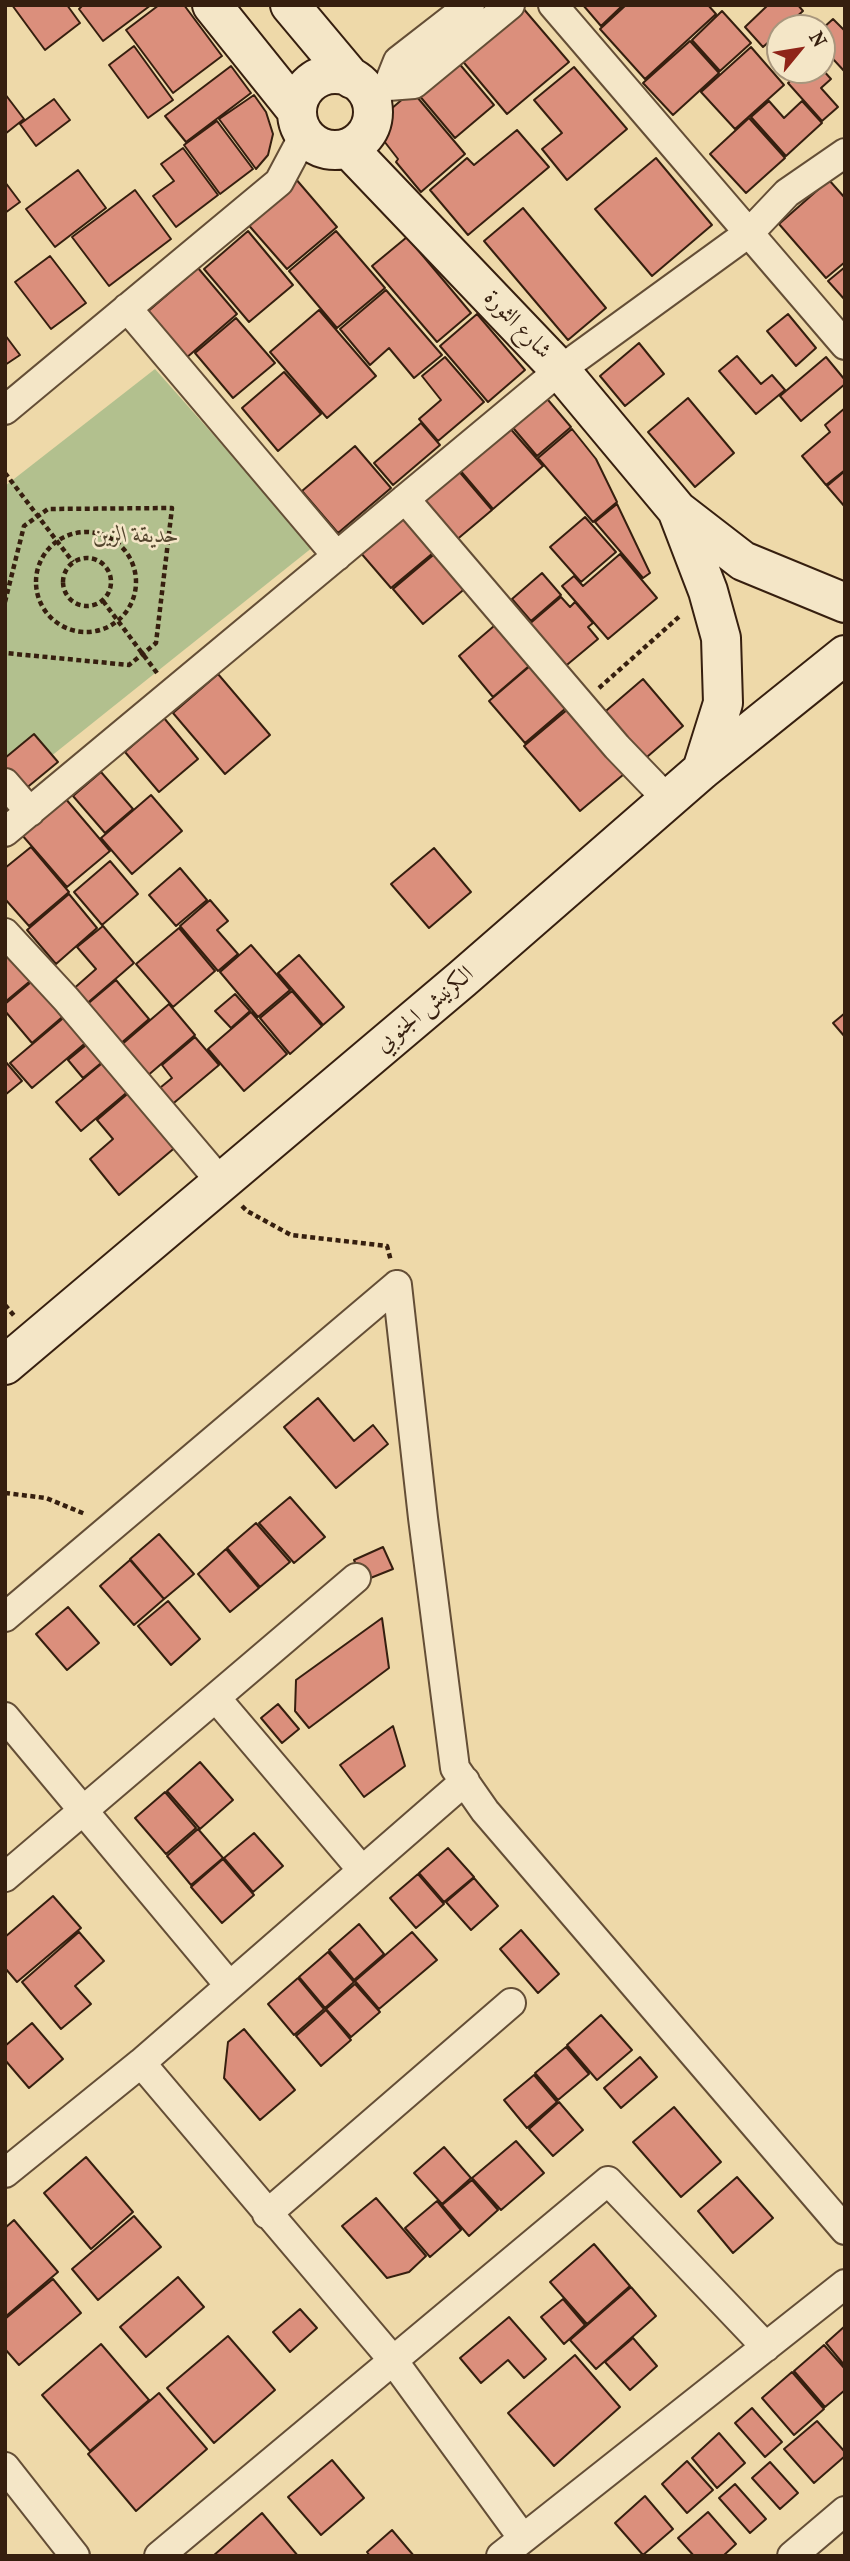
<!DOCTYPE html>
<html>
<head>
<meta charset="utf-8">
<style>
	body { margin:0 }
	#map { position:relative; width:850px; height:2561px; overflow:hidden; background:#eed9a9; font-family:"IM FELL French Canon",serif }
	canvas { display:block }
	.frame { position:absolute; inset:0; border:7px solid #361f0f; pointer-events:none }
	.north { position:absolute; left:766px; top:14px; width:70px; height:70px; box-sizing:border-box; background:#f4e6c7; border:2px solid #a8967d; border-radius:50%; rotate:60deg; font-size:19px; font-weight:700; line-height:28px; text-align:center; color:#361f0f }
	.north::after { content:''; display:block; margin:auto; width:24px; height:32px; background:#8f2418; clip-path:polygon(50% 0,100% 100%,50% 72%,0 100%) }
</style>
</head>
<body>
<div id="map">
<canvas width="850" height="2561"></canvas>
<div class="frame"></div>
<div class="north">N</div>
</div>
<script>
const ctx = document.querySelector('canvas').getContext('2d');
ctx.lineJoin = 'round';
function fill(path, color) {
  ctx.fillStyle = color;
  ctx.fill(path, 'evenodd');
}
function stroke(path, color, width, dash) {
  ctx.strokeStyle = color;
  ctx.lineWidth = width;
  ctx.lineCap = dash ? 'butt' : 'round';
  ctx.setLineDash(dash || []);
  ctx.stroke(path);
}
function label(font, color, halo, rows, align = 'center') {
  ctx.font = font + ' "IM FELL French Canon",Amiri,serif';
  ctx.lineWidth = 5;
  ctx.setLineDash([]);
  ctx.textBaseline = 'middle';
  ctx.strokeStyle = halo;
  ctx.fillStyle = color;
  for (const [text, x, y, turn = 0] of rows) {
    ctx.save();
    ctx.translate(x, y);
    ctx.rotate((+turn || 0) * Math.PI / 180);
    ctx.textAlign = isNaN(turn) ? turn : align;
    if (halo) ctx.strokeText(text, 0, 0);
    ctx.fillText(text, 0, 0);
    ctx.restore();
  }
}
fill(new Path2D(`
	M155 369 313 547 25 777 5 754V486Z`), '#b2c08e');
const building = new Path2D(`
	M12 5H67L80 23 45 50Z
	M83 5H151L103 41 79 9Z
	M159 5H184L222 56 173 93 126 30Z
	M583 5H623L601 26Z
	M626 5H708L716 14 645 79 600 29Z
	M768 5H798L803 11 784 28H780V32L763 47 745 27Z
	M522 7 569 62 507 114 460 58Z
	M722 11 751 43 720 71 692 40Z
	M833 19 845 31V72L822 47V29Z
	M690 41 719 73 673 115 643 83Z
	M134 46 173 100 148 118 109 65Z
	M751 47 784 85 735 129 701 92Z
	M457 61 494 105 455 138 418 94Z
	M231 66 251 93 186 142 165 116Z
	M574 67 627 129 567 180 542 149 562 133 534 100Z
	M822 69 831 79 821 88 838 107 822 121 788 83 802 70Z
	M412 91 465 154 421 192 396 162 398 159 384 141 383 122 391 109Z
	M5 94 24 119 5 134Z
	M254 95 266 112 273 134 268 155 256 169 219 119Z
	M54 99 70 120 36 146 20 124Z
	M769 101 784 118 802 101 822 123 786 156 751 117Z
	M749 118 785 158 746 193 710 154Z
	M217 121 253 169 220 194 184 145Z
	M517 130 549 167 468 235 430 190 467 158 474 165Z
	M183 148 218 195 176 227 153 196 174 181 161 164Z
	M656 158 712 225 652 276 595 209Z
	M78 170 106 208 55 247 26 209Z
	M295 178 337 227 287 269 245 221Z
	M829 180 845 198V262L826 278 779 224Z
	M5 182 20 202 5 213Z
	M135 190 171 239 109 286 72 237Z
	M523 208 606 308 568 340 484 241Z
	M248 231 293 285 249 322 204 269Z
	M336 231 385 288 337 328 289 271Z
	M407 237 471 313 437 342 372 266Z
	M50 256 86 303 51 329 15 282Z
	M845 267V300L828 281Z
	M198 268 237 314 185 359 146 313Z
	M386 290 442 355 414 378 389 348 370 365 340 329Z
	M319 310 376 376 327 418 270 352Z
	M477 314 525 370 488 402 440 346Z
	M788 314 816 348 796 366 767 331Z
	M236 318 275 363 233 398 195 353Z
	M5 335 20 355 5 365Z
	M639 343 664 374 625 406 600 376Z
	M737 356 761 384 772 375 785 390 756 414 719 371Z
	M445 357 484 402 438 441 419 419 441 400 422 376Z
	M826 357 845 380V384L801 421 780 396Z
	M284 372 321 414 278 451 242 408Z
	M543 394 571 427 537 456 509 423Z
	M688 398 734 453 695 487 648 432Z
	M845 408V470L826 485 802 456 830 432 825 425Z
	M421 423 440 445 393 485 374 463Z
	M508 426 543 466 493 509 459 469Z
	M572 429 596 459 617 502 593 522 538 458Z
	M355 446 391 488 338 533 302 491Z
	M457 469 492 510 448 547 414 507Z
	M845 471V507L827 486Z
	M617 504 650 573 643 578 595 522Z
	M408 512 439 548 391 588 360 552Z
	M585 517 616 552 581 582 550 547Z
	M438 551 468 586 423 624 393 589Z
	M620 554 657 598 608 639 562 586 574 576 583 586Z
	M542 573 561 595 531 621 512 599Z
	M561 597 570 607 575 602 593 623 588 627 598 639 556 674 520 632Z
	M501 620 536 660 493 697 459 656Z
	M537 660 573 702 525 743 489 701Z
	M218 674 270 735 225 774 173 713Z
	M643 679 683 726 640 763 600 716Z
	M574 704 630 769 580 811 524 746Z
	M164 718 198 759 159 792 125 752Z
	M34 734 58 762 24 790 5 768V758Z
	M101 772 133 809 105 833 73 796Z
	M151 795 182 831 132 874 101 838Z
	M65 798 110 851 67 887 22 835Z
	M31 847 69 892 29 926 5 899V868Z
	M434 848 471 892 429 928 391 884Z
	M110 861 138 894 102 925 74 892Z
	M180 868 207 900 176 926 149 895Z
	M69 894 97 928 56 964 27 930Z
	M210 900 228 921 217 930 238 954 218 971 180 926Z
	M103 926 134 963 84 1006 71 991 96 969 77 947Z
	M179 928 215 971 173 1007 136 964Z
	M5 945 35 977 5 1002Z
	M251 945 290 990 258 1017 220 972Z
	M299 955 344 1007 323 1025 278 973Z
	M37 977 67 1013 32 1043 5 1011V1004Z
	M116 980 149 1019 112 1051 78 1012Z
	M292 991 322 1026 290 1054 260 1018Z
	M235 994 250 1011 231 1028 215 1011Z
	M169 1004 195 1035 139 1083 113 1052Z
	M251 1012 287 1054 244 1091 208 1049Z
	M845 1013V1037L833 1023Z
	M68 1014 89 1040 32 1088 10 1063Z
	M195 1037 219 1065 169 1107 155 1092 172 1078 162 1065Z
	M91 1041 106 1059 83 1078 68 1060Z
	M107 1059 131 1089 81 1131 56 1102Z
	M5 1061 22 1081 5 1095Z
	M132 1090 178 1145 119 1195 90 1159 113 1139 97 1120Z
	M318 1398 354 1441 373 1425 388 1444 336 1488 284 1427Z
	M290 1497 325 1537 294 1563 259 1523Z
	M256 1523 290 1562 260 1587 227 1548Z
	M159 1534 194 1574 164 1599 130 1559Z
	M383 1547 393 1569 363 1581 354 1560Z
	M226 1549 259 1588 230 1612 198 1574Z
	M130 1560 164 1599 134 1625 100 1586Z
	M168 1601 200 1639 171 1665 138 1626Z
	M68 1607 99 1643 67 1670 36 1634Z
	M382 1618 389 1668 309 1728 295 1711 296 1680Z
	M278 1704 299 1729 282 1743 261 1718Z
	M393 1726 405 1766 364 1797 340 1765Z
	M200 1762 233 1800 200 1829 167 1791Z
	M165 1792 196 1828 166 1854 135 1818Z
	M198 1829 223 1858 191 1885 167 1856Z
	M254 1833 283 1866 253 1892 224 1858Z
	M448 1848 474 1877 444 1902 419 1873Z
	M223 1859 254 1895 222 1923 191 1887Z
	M418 1874 444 1904 416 1928 390 1898Z
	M474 1878 498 1906 471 1930 446 1902Z
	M53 1896 81 1928 17 1982 5 1968V1937Z
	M359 1924 384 1954 354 1980 329 1950Z
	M521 1930 559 1974 538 1993 500 1949Z
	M79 1932 104 1961 75 1986 91 2004 61 2029 22 1982Z
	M412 1932 437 1960 379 2009 355 1981Z
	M328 1952 354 1982 325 2008 299 1977Z
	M298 1978 324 2009 294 2035 268 2004Z
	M355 1984 380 2012 351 2037 326 2009Z
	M326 2010 351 2040 321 2066 296 2036Z
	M601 2015 632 2050 597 2080 567 2045Z
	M32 2023 63 2059 29 2088 5 2060V2046Z
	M244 2029 295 2090 260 2120 224 2078 228 2042Z
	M566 2047 589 2074 558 2100 535 2073Z
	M640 2057 657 2077 621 2108 604 2088Z
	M534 2075 557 2102 527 2128 504 2100Z
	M559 2102 583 2130 553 2156 529 2129Z
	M674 2107 721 2162 681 2197 633 2142Z
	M516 2141 544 2173 501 2210 472 2178Z
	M444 2147 471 2178 442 2204 414 2173Z
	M86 2157 133 2212 91 2249 44 2193Z
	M737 2177 773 2218 733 2253 698 2211Z
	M472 2180 498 2210 469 2236 442 2205Z
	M376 2198 426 2256 409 2272 387 2278 342 2226Z
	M437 2201 461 2230 430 2257 405 2228Z
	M134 2216 161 2247 98 2300 72 2269Z
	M14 2220 58 2272 5 2317V2228Z
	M594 2244 630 2286 587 2324 550 2282Z
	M178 2277 204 2307 146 2357 120 2327Z
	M53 2279 81 2313 19 2365 5 2349V2319Z
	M631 2287 656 2316 596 2369 570 2340Z
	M563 2299 585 2325 564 2344 541 2317Z
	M300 2309 317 2328 290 2352 273 2332Z
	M509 2317 546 2359 524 2378 508 2360 481 2383 460 2358Z
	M845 2326V2366L826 2343Z
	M228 2336 275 2390 214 2443 167 2388Z
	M633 2338 657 2366 630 2390 605 2362Z
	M101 2344 149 2400 90 2451 42 2395Z
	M824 2345 845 2369V2390L825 2407 794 2371Z
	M575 2355 620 2407 554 2466 508 2413Z
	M792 2372 824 2409 794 2435 762 2398Z
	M159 2393 207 2449 136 2511 88 2454Z
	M752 2408 782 2442 765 2457 735 2423Z
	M817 2421 845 2452V2456L814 2483 784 2449Z
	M719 2433 745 2463 717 2488 692 2458Z
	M332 2460 364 2498 321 2535 288 2497Z
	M687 2461 713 2490 687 2513 662 2484Z
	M770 2462 798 2493 780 2509 752 2478Z
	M735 2484 766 2519 750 2533 719 2498Z
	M645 2496 673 2529 643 2555 615 2523Z
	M708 2512 736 2544 723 2556H694L678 2538Z
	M262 2513 298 2556H213Z
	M392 2530 414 2556H370L367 2552Z`);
fill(building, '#db8f7c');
stroke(building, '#361f0f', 2);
const minor = new Path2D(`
	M553 5 845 345
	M388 86 398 61 470 5
	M369 97 388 86 414 84 510 5
	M127 308 337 556
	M5 410 279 182 304 135
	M405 499 617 747 668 800
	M5 783 30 812
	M5 832 560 370 750 232 787 193 845 153
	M5 933 66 999 221 1182
	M397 1285 423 1518 455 1768 485 1811 845 2230
	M5 1617 397 1285
	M216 1698 362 1870
	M5 1717 229 1985
	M5 1877 356 1578
	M141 2063 392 2359 522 2537
	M5 2173 141 2063 465 1781
	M267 2214 511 2003
	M5 2467 75 2556
	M159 2556 608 2181 766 2347
	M501 2556 845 2284
	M792 2556 845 2511`);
const secondary = new Path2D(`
	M212 5 297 111
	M290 5 352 79
	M297 112a38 38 0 1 1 76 0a38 38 0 1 1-76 0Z
	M348 148 560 370 677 510 743 561 845 603
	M677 510 708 591 721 638 723 703 702 770
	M5 1365 462 979 702 770 845 655`);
stroke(minor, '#644e36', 32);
stroke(secondary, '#361f0f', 42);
stroke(new Path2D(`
	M5 473 73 562
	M36 582a50 50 0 1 1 100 0a50 50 0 1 1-100 0Z
	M63 582a24 24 0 1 1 48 0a24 24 0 1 1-48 0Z
	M103 601 157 673
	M5 602 24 526 48 509 172 508 156 643 129 665 5 653
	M599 688 681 615
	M242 1206 247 1211 291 1235 387 1246 391 1261
	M5 1305 16 1318
	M5 1493 46 1498 85 1514`), '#361f0f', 4.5, [5, 3.5]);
stroke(minor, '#f4e6c7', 28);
stroke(secondary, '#f4e6c7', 38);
label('23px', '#361f0f', '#f4e6c7', [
	["شارع الثورة",517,325,46],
	["الكرنيش الجنوبي",425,1010,-40]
]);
label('italic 23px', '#55472f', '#f4e6c7', [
	["حديقة الزين",136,536]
]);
</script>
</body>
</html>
